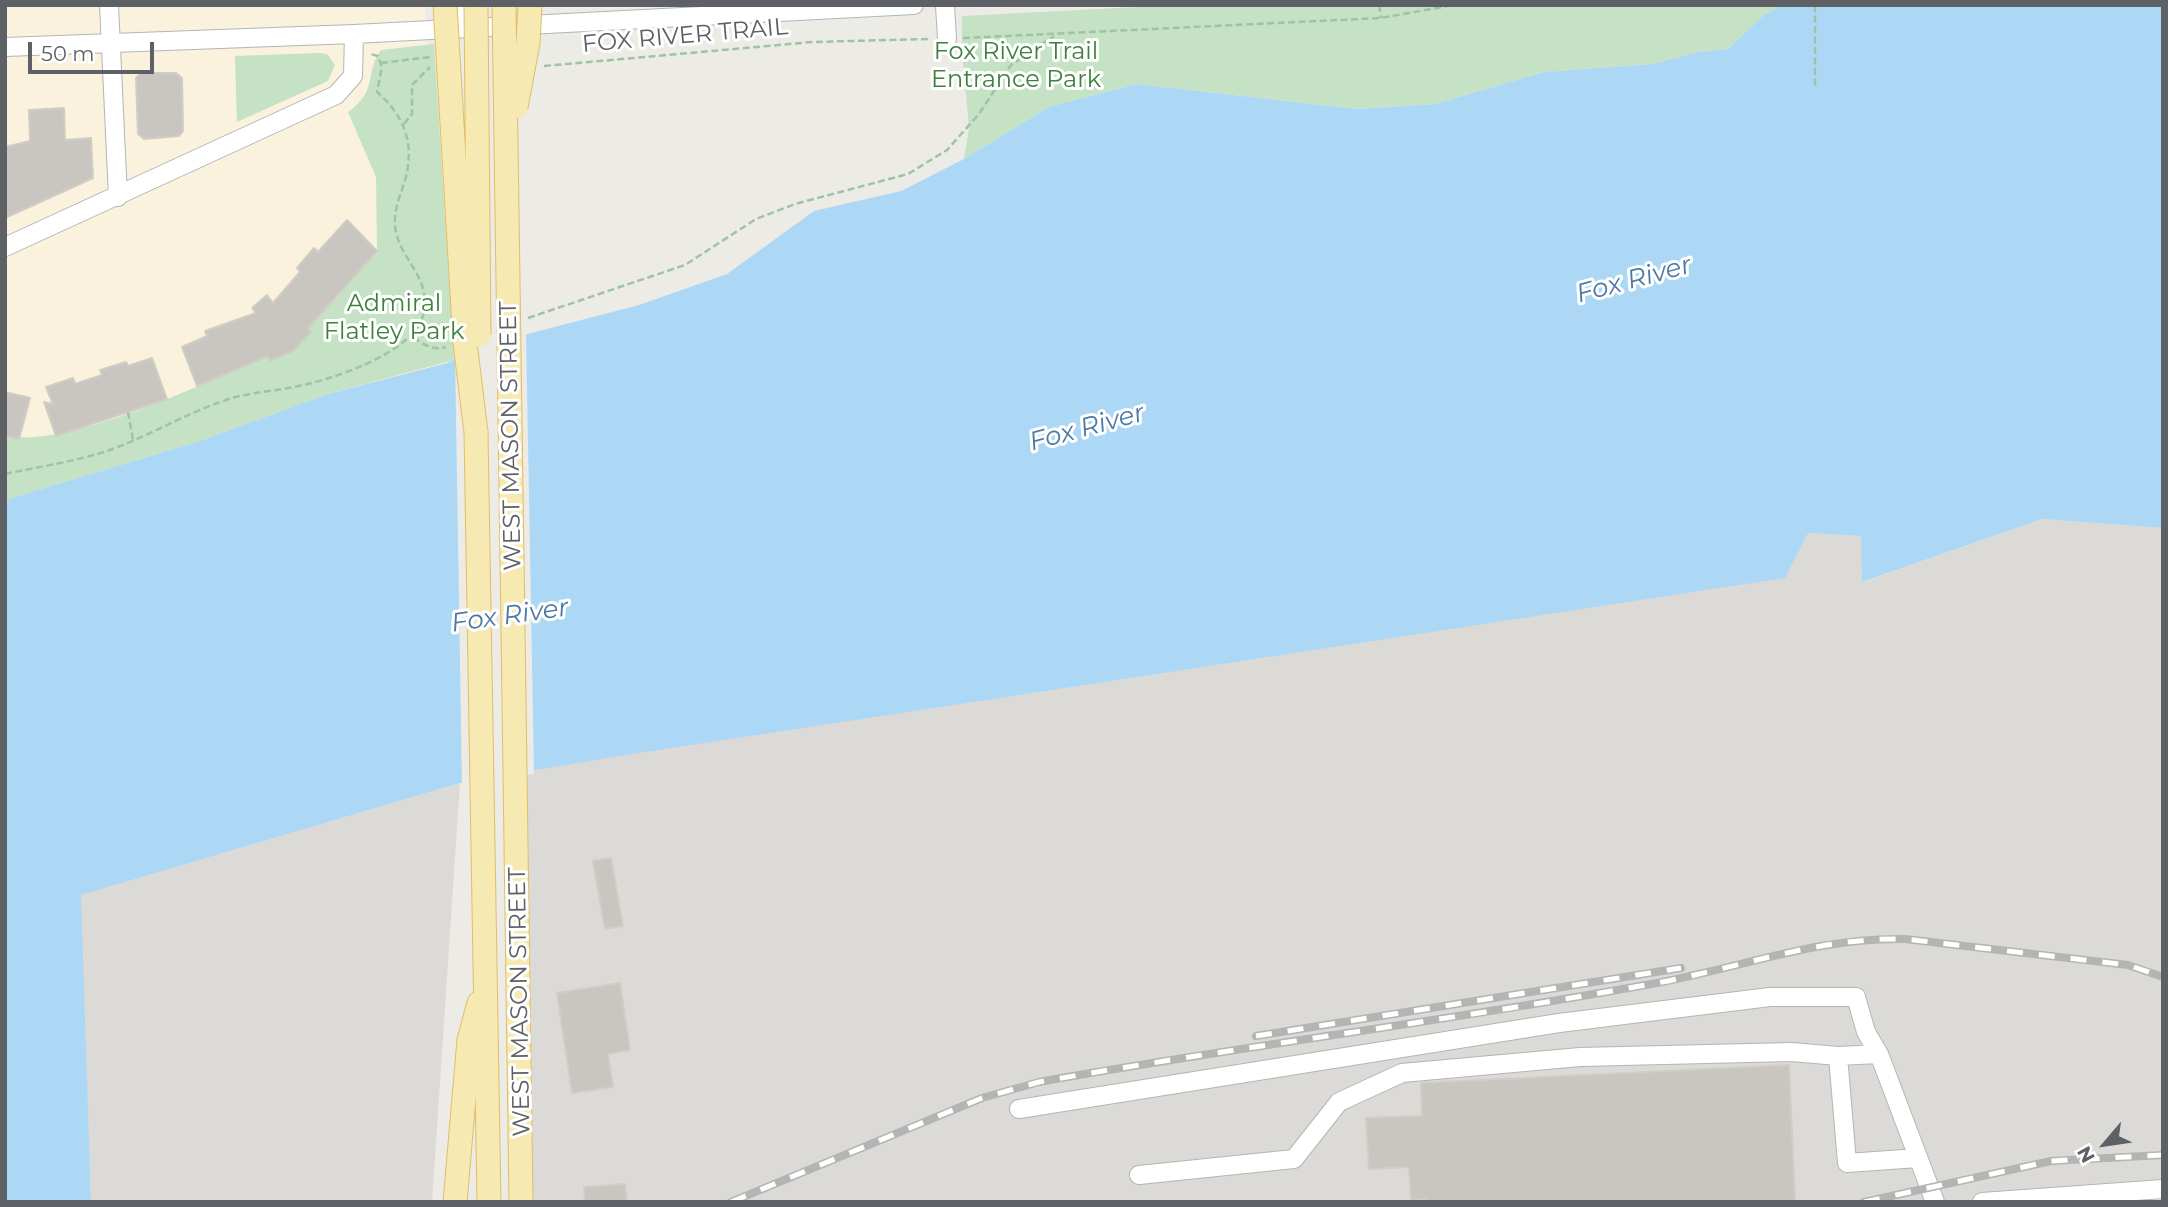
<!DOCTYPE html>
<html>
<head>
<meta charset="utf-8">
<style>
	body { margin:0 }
	#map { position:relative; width:2168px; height:1207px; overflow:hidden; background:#edebe5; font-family:Montserrat,sans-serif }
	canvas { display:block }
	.frame { position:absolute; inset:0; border:7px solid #5d6064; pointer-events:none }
	.north { position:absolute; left:2070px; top:1109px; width:70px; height:70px; -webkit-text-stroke:5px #fff; paint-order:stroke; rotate:241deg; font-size:19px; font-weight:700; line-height:28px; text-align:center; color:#5d6064 }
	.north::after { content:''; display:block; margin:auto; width:24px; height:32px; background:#5d6064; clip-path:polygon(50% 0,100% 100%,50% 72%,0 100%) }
	.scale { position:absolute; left:28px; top:42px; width:126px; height:32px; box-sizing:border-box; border:4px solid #5d6064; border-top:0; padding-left:9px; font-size:21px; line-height:24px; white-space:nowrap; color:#5d6064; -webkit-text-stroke:5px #fff; paint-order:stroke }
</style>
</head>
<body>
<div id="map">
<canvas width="2168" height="1207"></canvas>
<div class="frame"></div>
<div class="north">N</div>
<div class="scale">50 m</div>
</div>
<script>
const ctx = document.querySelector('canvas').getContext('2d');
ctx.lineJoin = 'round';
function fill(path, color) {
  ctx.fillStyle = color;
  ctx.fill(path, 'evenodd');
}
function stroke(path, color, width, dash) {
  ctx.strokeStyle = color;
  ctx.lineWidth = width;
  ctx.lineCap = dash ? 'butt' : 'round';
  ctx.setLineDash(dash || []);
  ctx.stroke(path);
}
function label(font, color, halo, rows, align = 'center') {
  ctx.font = font + ' Montserrat,sans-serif';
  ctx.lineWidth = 6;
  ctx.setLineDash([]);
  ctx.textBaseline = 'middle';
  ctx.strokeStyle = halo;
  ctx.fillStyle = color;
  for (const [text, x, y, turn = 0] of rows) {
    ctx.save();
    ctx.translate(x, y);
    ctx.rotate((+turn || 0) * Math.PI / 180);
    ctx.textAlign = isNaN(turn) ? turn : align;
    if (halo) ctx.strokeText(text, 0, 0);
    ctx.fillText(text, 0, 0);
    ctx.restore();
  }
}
fill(new Path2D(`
	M5 5H425L447 363 328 394 5 500Z`), '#faf2dd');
fill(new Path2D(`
	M2042 519 2163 528V1189L1982 1202H527L516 774 1808 533 1861 536 1863 582Z
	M460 783 432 1202H91L80 895Z`), '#dcdad7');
fill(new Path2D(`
	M1178 5H1784L1765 14 1728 49 1698 52 1653 64 1544 72 1435 104 1358 109 1136 84 1049 107 964 159 969 128 962 52V16Z
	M434 44 454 360 328 394 197 442 5 500V435C63 451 209 381 268 356L270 360 293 351 311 332 308 328 377 251 376 177 348 112C379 90 364 73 381 50Z
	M320 53 327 54 335 65 328 81 237 122 235 56Z`), '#c5e2c4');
fill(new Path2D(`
	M1784 5H2163V528L2042 519 1862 582 1861 536 1808 533 1785 578 613 757 460 783 81 895 91 1202H5V500L197 442 328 394 447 363 493 343 639 305 727 274 814 211 901 191 964 159 1049 107 1136 84 1358 109 1435 104 1544 72 1653 64 1698 52 1728 49 1765 14Z`), '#acd8f6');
fill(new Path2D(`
	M526 331 534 774 462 786 455 356 492 340Z`), '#edebe5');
const building = new Path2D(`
	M141 73H176L182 78 183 131 179 136 144 139 138 134 136 78Z
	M64 108 65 140 91 138 93 178 5 218V147L30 141 29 110Z
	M347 220 377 251 308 328 311 332 293 351 270 361 268 356 197 386 182 347 207 336 205 331 256 313 252 308 267 295 273 303 300 272 297 268 314 248 318 252Z
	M152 358 167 399 56 436 44 402 53 404 46 387 73 378 75 384 102 375 100 370 126 362 128 366Z
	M5 392 30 398 19 439 5 435Z
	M611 858 623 926 605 929 593 861Z
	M620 983 630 1050 608 1054 613 1087 572 1093 557 993Z
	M1789 1065 1795 1202H1426V1199L1411 1200 1409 1167 1369 1169 1366 1118 1422 1116 1421 1083Z
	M625 1184 627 1202H585L584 1187Z`);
fill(building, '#c9c6c2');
stroke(building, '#d1cdc4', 2);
const minor = new Path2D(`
	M109 5 118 197
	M457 5 458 28
	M945 5 947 39
	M5 47 354 34 914 5
	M5 247 336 95 353 76 354 34
	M1838 1056 1879 1054
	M1019 1109 1559 1023 1770 997H1856L1866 1032 1879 1054 1935 1202
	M1139 1175 1294 1159 1339 1102 1402 1073 1580 1057 1792 1052 1838 1056 1847 1163 1918 1158
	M1982 1202 2163 1189`);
const major = new Path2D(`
	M476 432 489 1202
	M512 558 521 1202
	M455 1202 469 1040 479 1003`);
stroke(minor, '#b2b5b8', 20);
stroke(major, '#e2bd69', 25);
stroke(new Path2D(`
	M1379 5 1381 18
	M1815 5V87
	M963 38 1381 18 1453 5
	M381 63 430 57
	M544 66 812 42 929 39
	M404 124 412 114V85L430 67
	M528 318 685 265 756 219 795 204 908 174 947 150 979 114 1011 65 1054 36
	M414 337C422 345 435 351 446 347
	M128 412 133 440
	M5 474C38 467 72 462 104 452 146 438 184 414 226 400 246 393 267 392 288 388 326 382 411 355 423 316 435 276 392 256 395 218 396 200 406 184 408 166 412 135 400 112 377 92L382 67 378 56 370 54`), '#9ec3a7', 2.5, [7, 3.5]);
stroke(minor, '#fff', 18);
stroke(major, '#f6e9b1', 23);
const rail = new Path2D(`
	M1256 1036 1681 968
	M731 1202 982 1098 1039 1082C1242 1046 1448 1021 1651 984 1737 969 1817 937 1905 939L2128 965 2163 977
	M1864 1202 2051 1161 2163 1155`);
stroke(rail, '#b3b4b4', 8);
stroke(rail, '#fff', 5, [16]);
const majorBridge = new Path2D(`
	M445 5 465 343 476 432
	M476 5 479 335
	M504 5 512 558
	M516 107 528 43 530 5`);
stroke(majorBridge, '#e2bd69', 25, []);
stroke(majorBridge, '#f6e9b1', 23);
label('24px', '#5d6064', '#fff', [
	["FOX RIVER TRAIL",685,36,-5],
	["WEST MASON STREET",511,436,-91],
	["WEST MASON STREET",520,1002,-91]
]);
label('24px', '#3e813f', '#fff', [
	["Fox River Trail",1016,52],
	["Entrance Park",1016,80],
	["Admiral",394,304],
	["Flatley Park",394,332]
]);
label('italic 26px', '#4b7aa6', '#fff', [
	["Fox River",1634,280,-15],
	["Fox River",1087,428,-15],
	["Fox River",510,616,-8]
]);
</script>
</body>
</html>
